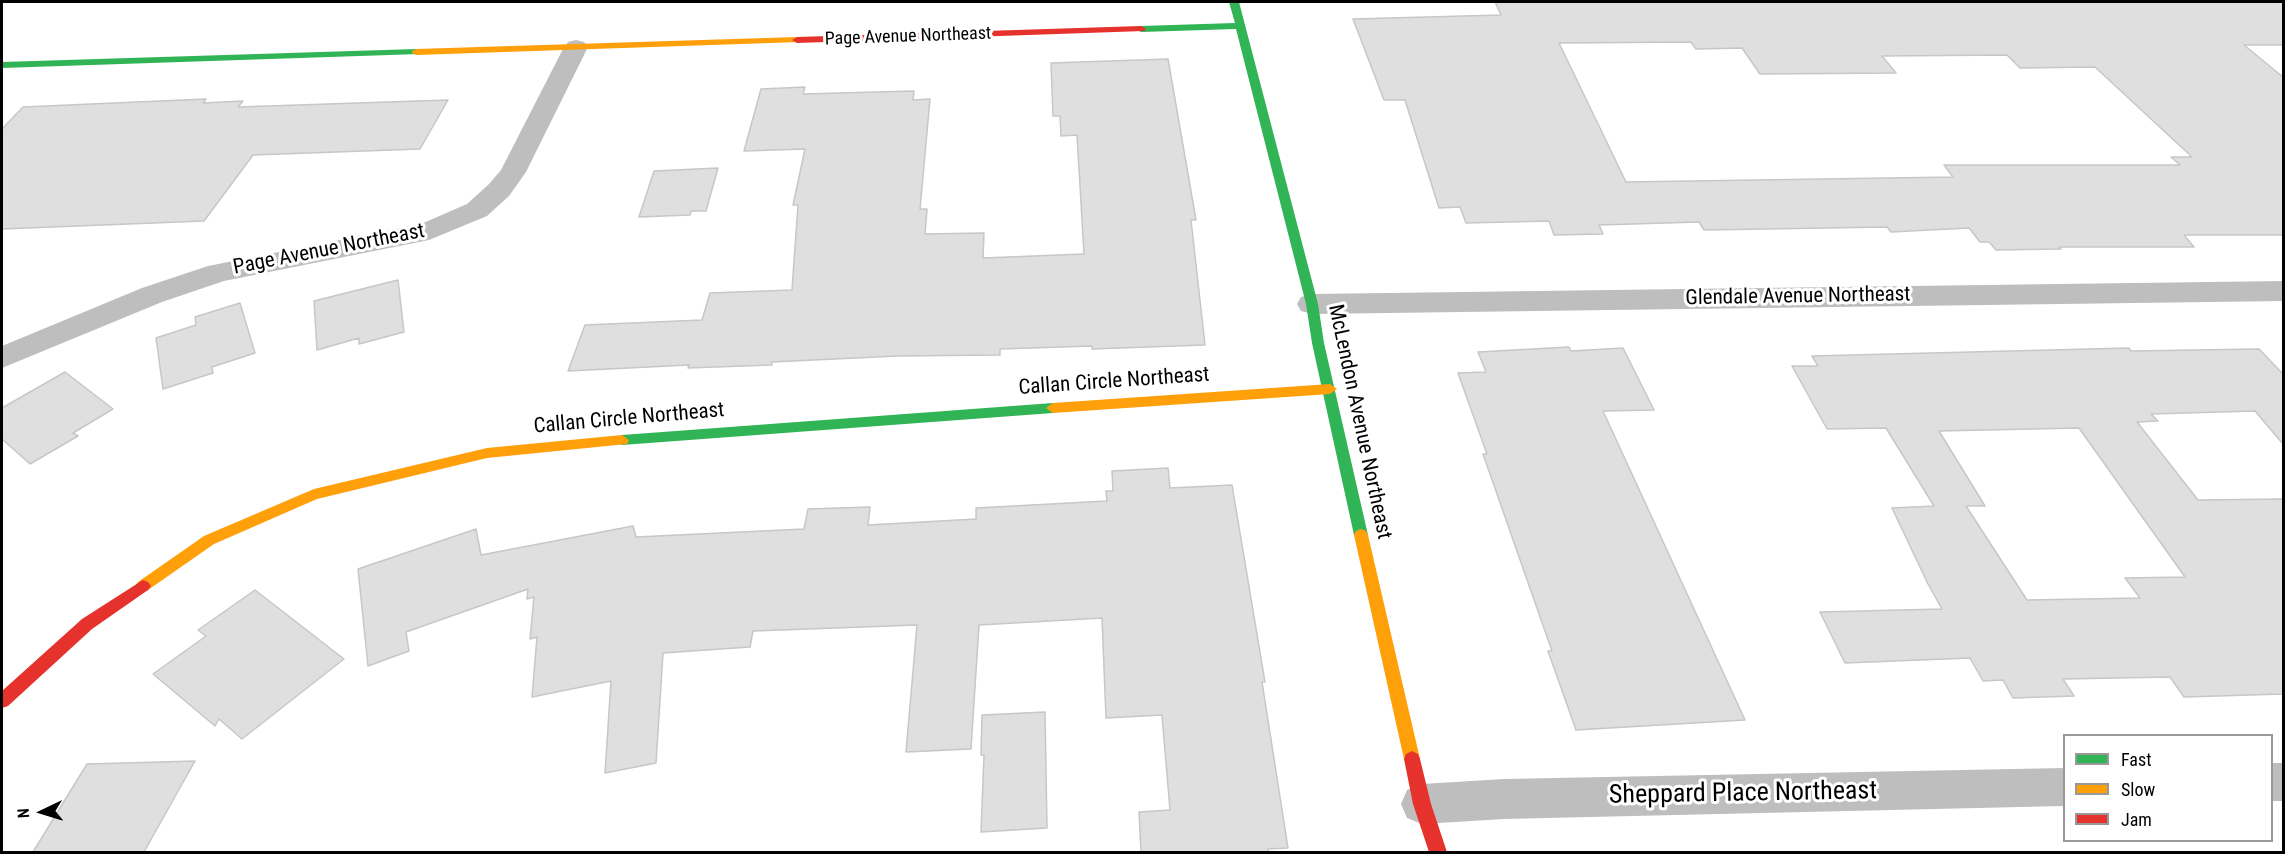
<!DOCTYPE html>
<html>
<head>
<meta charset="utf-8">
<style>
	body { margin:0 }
	#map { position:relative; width:2285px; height:854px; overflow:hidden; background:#fff; font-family:"Roboto Condensed",sans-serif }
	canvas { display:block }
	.frame { position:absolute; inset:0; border:3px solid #000; pointer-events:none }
	.legend { position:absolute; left:2063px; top:734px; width:210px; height:108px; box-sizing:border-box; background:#fff; border:2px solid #999; margin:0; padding:8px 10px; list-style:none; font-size:18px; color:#000 }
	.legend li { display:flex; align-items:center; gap:12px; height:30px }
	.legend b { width:30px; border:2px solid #999 }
	.north { position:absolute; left:12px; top:782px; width:60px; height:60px; -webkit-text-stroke:4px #fff; paint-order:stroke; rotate:266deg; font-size:16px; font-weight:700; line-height:24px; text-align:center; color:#000 }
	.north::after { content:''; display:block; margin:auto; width:21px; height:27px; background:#000; clip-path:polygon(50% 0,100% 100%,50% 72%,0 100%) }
</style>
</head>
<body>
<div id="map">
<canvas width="2285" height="854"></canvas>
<div class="frame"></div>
<ul class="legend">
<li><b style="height:8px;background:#30b455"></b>Fast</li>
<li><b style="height:8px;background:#ff9f0a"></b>Slow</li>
<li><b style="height:8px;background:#e5322d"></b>Jam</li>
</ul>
<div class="north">N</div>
</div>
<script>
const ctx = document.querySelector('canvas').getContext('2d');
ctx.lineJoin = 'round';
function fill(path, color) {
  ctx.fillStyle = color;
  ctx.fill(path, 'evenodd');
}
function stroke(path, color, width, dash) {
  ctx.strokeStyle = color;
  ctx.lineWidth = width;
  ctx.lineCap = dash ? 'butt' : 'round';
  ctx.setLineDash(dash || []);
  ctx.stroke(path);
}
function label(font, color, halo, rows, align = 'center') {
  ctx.font = font + ' "Roboto Condensed",sans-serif';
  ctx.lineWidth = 6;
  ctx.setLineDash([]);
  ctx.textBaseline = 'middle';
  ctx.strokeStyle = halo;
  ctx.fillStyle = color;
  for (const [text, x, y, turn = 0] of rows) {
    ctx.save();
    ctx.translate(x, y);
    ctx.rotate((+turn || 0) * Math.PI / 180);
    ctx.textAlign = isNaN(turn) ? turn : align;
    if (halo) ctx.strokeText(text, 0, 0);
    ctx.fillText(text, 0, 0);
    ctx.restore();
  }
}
const building = new Path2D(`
	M1495 2H2283V45H2244L2283 77V235H2184L2194 247H2059L2061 249 1996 250 1989 242H1980L1969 228 1891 232 1887 227 1704 230 1699 222 1599 225 1603 234 1554 235 1549 221 1466 223 1460 207 1439 208 1405 100H1384L1353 19 1501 15ZM1691 42 1696 49 1742 48 1760 74 1896 73 1882 56 2007 55 2020 68 2095 67 2192 157H2171L2180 165H1944L1953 177 1626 182 1559 43Z
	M1168 59 1196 220H1191L1205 345 1092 349V346L1000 349V355L897 356 772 362V365L688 368 689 365 568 371 585 325 702 320 710 293 792 290 798 205H793L805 149 744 151 761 89 805 87 803 94 914 91 913 100 930 99 920 209H927L925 234 984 233 983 258 1084 254 1077 135 1061 136 1060 116H1053L1051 63Z
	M206 99 203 103 243 101 238 107 448 100 420 149 253 155 204 221 2 229V129L23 107Z
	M718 168 706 211H691L690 215 639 217 654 171Z
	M398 280 404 332 359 344V338L317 350 314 301Z
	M240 303 255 353 212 367 213 373 163 389 156 338 196 325 195 317Z
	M1569 347 1571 351 1623 348 1654 410 1603 411 1745 720 1576 730 1548 651H1552L1483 454H1487L1458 373 1486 372 1478 352Z
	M2129 348 2131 351 2259 349 2283 374V444L2255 411 2151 414 2158 421 2137 422 2198 500 2283 499V694L2184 697 2170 677 2063 679 2074 696 2013 698 2003 680 1983 681 1970 658 1845 663 1820 612 1942 609 1928 584 1892 508 1934 506 1886 428 1827 429 1792 366H1818L1812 356ZM2079 428 2185 577 2125 578 2140 598 2027 600 1966 506H1985L1939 431Z
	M65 372 113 409 73 433 78 436 30 464 2 439V408Z
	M1168 468 1170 488 1232 485 1265 682H1262L1288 848 1268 849V852H1141L1139 812 1170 810 1162 715 1106 718 1102 618 979 625 971 749 906 752 917 625 753 631 750 647 663 653 656 763 605 773 611 681 532 697 537 637 530 639 534 597 527 599 528 589 406 632 409 651 368 666 358 569 476 529 481 555 633 526 636 537 804 529 808 509 870 507 868 525 976 519V508L1107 501 1106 491H1113L1112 471Z
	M255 590 344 659 242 739 219 719 215 726 153 674 206 636 198 630Z
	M1045 712 1047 828 981 832 984 755H981L982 715Z
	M195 761 144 852H33L87 764Z`);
fill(building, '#dfdfdf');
stroke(building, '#c7c7c7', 1.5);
fill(new Path2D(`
	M576 40 584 42 588 47 526 172 509 196 487 216 429 240 224 281 162 302 2 368V346L142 288 208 266 421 224 467 204 489 184 501 170 564 47 568 42Z
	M2284 281V301L1312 314 1301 311 1297 304 1301 297 1312 294Z
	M2272 763H2284V801H2272Z
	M2064 768V806L1504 819 1422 824 1407 818 1401 804 1407 790 1422 784 1504 779Z`), '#bebebe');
fill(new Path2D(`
	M1229 2H1239L1318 304 1324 343 1368 535 1366 539H1356L1354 535 1312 343 1306 304 1236 29 1141 32 1136 29 1141 26 1235 23Z
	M416 49 419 50V54L2 68V62Z
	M1053 403 1060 408 1053 413 622 445 615 440 622 435Z`), '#30b455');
fill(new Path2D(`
	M797 37 802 40 800 42 416 55 411 52 416 49Z
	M1330 384 1337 389 1330 394 1053 413 1046 408 1053 403Z
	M622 435 629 440 627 444 487 458 317 499 214 544 148 590 143 592 138 590 135 586 138 582 204 536 314 489 487 448Z
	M1361 529 1366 531 1368 535 1420 759 1418 764 1412 767 1406 764 1404 759 1354 535 1356 531Z`), '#ff9f0a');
fill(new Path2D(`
	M1141 26 1146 29 1144 31 797 43 792 40 797 37Z
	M143 580 148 582 151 586 148 590 92 629 8 706 2 708V691L82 619Z
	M1412 751 1418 754 1420 759 1431 804 1447 852H1429L1413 804 1404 759 1406 754Z`), '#e5322d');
label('18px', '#000', '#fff', [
	["Page Avenue Northeast",908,37,-2]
]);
label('21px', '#000', '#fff', [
	["Page Avenue Northeast",329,250,-11],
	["Glendale Avenue Northeast",1798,297,-1],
	["Callan Circle Northeast",1114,382,-4],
	["Callan Circle Northeast",629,419,-5],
	["McLendon Avenue Northeast",1359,422,78]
]);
label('26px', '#000', '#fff', [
	["Sheppard Place Northeast",1743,794,-1]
]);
</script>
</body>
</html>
